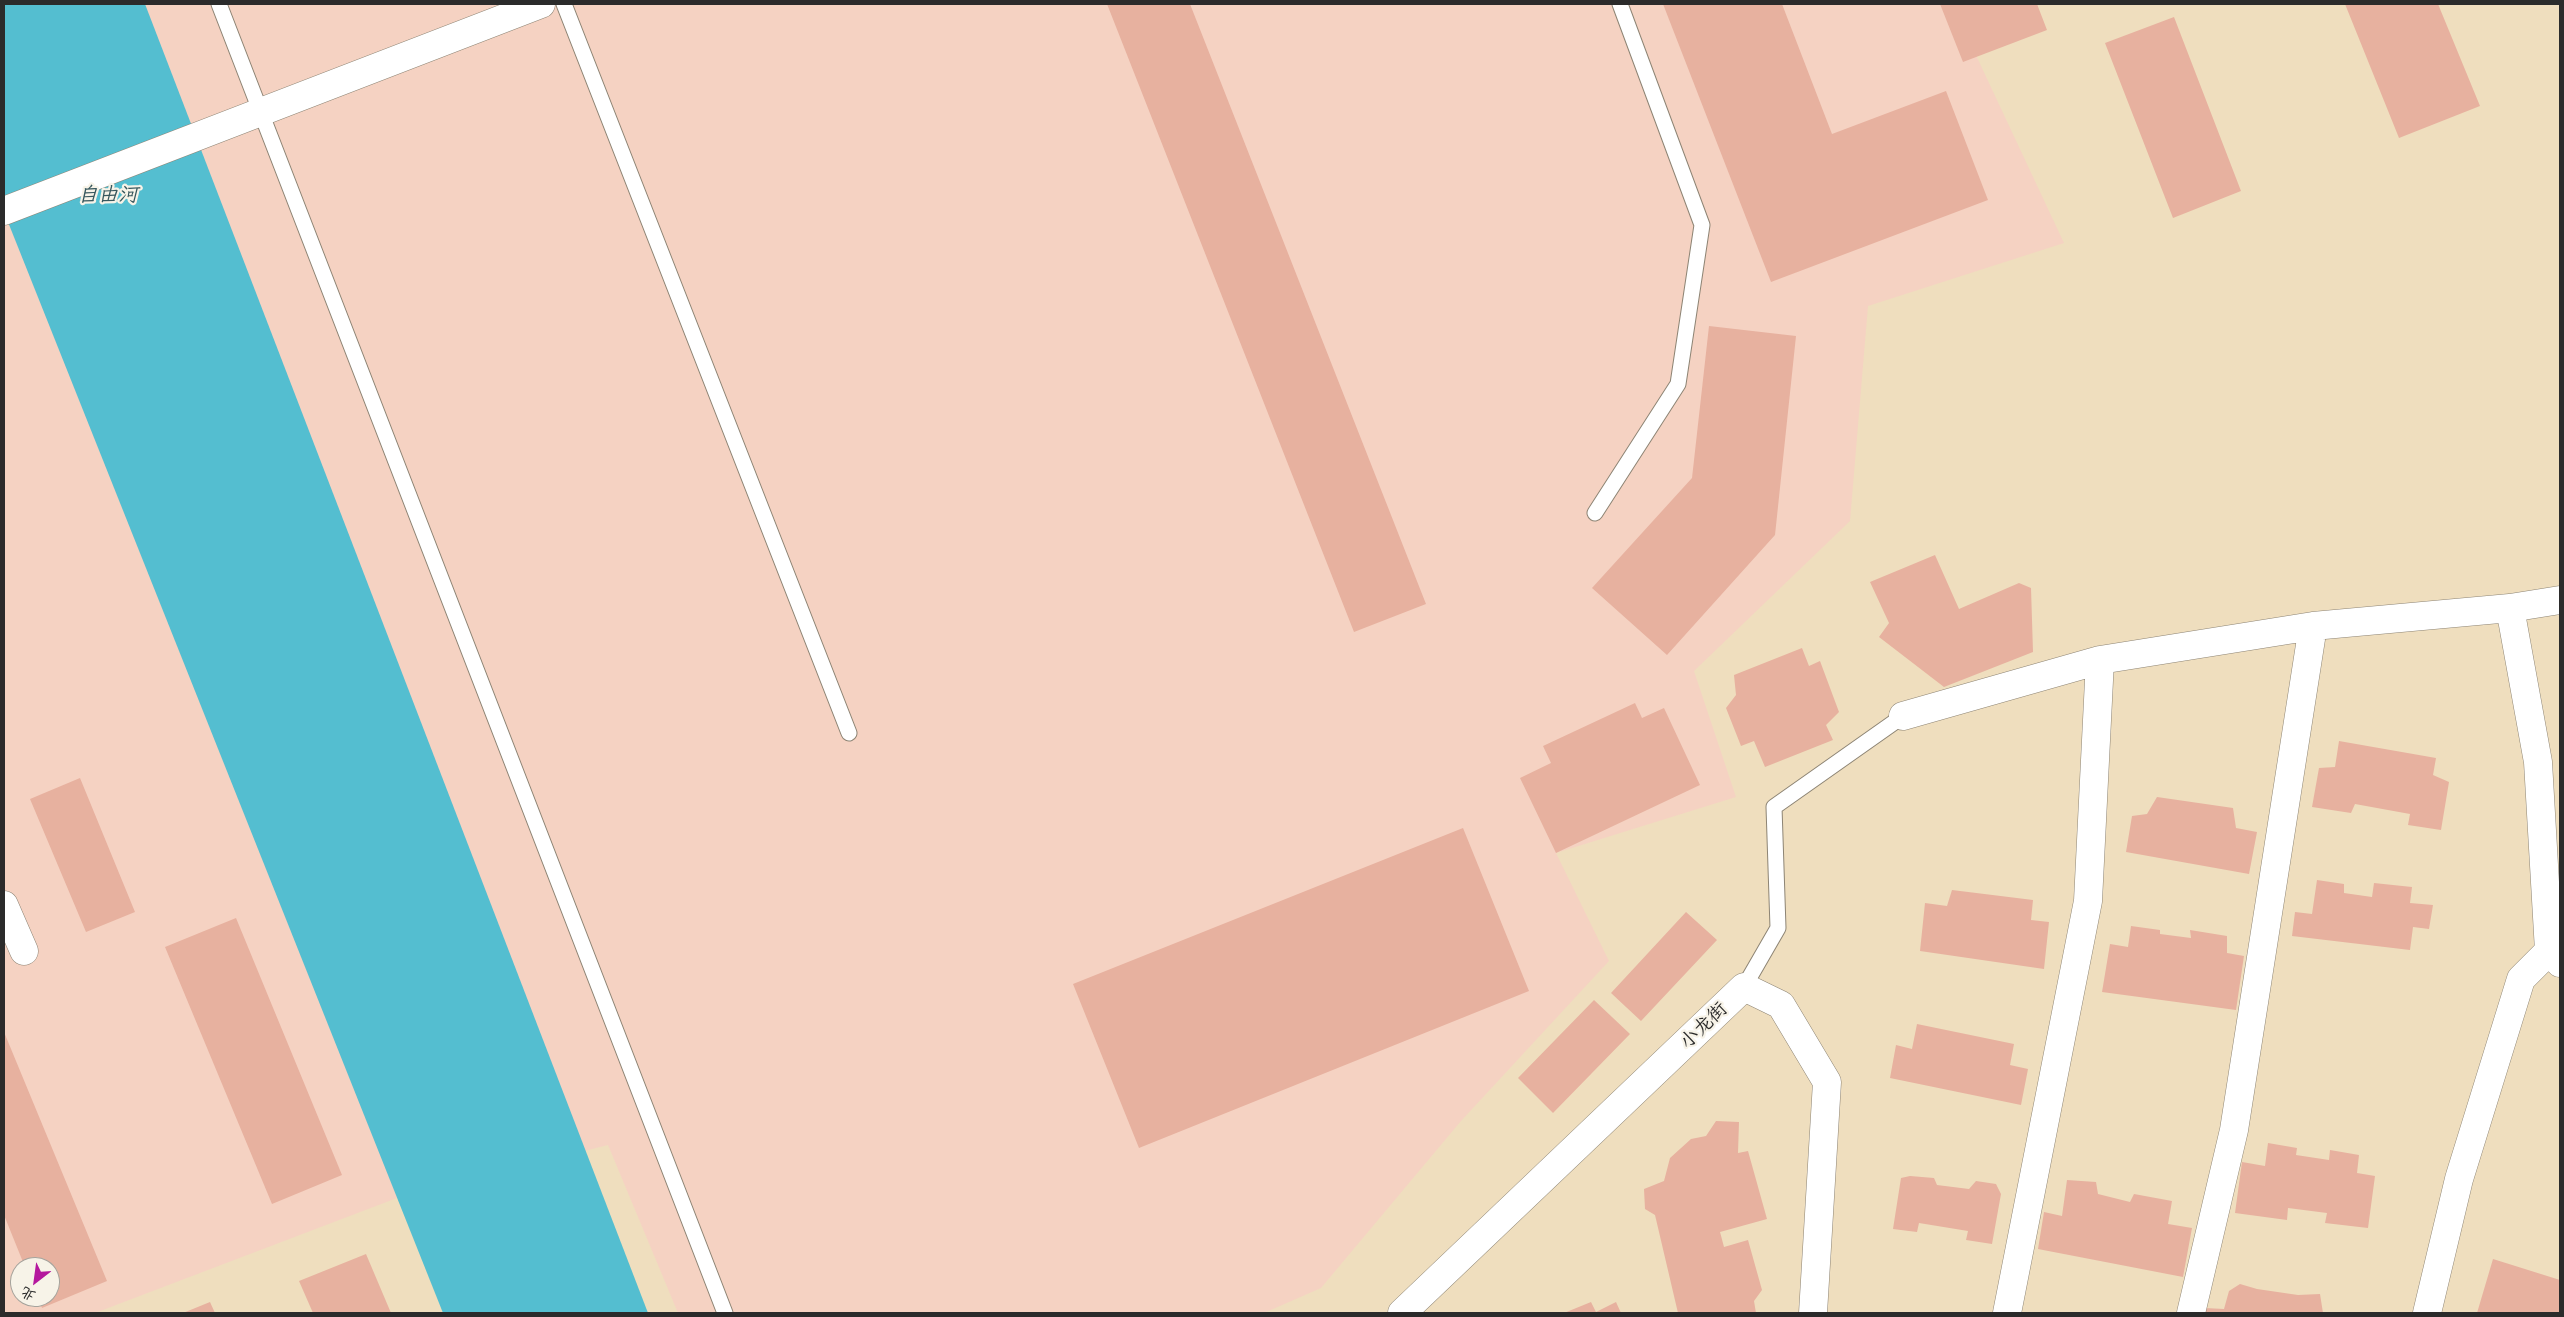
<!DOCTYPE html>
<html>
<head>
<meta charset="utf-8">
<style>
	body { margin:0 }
	#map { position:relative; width:2564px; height:1317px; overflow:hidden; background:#efdebe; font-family:"Patrick Hand","LXGW WenKai TC",sans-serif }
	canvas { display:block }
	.frame { position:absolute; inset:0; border:5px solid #2b2b2b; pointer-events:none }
	.north { position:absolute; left:10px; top:1257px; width:50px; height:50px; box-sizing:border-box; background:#f7f3e8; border:1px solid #a5a39c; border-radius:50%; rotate:210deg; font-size:14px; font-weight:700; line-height:20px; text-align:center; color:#2b2b2b }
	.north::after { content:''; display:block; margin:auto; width:18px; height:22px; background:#b5179e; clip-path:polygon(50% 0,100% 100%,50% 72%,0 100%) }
</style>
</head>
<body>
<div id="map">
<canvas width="2564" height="1317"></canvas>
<div class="frame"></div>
<div class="north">北</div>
</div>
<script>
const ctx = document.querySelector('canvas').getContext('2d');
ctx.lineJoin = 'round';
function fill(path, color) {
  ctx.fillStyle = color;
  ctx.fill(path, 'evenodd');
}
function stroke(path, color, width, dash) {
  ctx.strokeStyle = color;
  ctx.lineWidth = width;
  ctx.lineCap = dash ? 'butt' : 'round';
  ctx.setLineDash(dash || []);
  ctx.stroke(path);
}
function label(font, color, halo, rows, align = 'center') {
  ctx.font = font + ' "Patrick Hand","LXGW WenKai TC",sans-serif';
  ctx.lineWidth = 4.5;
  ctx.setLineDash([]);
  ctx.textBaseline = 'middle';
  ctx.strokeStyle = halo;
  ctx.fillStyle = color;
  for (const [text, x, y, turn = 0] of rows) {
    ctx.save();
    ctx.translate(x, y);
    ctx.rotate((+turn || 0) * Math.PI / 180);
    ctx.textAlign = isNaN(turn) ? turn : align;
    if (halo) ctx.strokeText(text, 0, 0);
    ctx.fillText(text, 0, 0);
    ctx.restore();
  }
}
fill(new Path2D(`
	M4 4H1952L2064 243 1868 306 1850 521 1694 671 1736 797 1556 853 1609 961 1461 1121 1321 1288 1264 1313H678L608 1145 397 1198 95 1313H4ZM20 1267H50V1297H20Z`), '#f5d2c2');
fill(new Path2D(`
	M4 4H145L648 1313H443L4 212Z`), '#54bed0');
fill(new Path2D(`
	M1107 4H1190L1426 604 1354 632Z
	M1663 4H1782L1832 134 1946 91 1988 200 1771 282Z
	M1940 4H2037L2047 30 1963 62Z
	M2345 4H2438L2480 106 2399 138Z
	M2174 17 2241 191 2173 218 2105 43Z
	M1709 326 1796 336 1775 535 1667 655 1592 588 1692 478Z
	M1935 555 1959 609 2019 583 2031 588 2033 652 1944 687 1879 637 1889 623 1870 582Z
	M1802 648 1809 666 1820 661 1839 712 1826 725 1833 740 1765 767 1754 741 1741 746 1726 708 1736 695 1734 675Z
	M1635 703 1642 718 1664 708 1700 785 1556 853 1520 778 1551 763 1543 746Z
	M2339 741 2436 758 2433 775 2449 782 2441 830 2408 825 2410 814 2355 804 2351 813 2312 807 2319 768 2335 767Z
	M80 778 135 912 86 932 30 799Z
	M2157 797 2233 808 2236 828 2257 832 2249 874 2126 852 2132 816 2147 814Z
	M1463 828 1529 991 1139 1148 1073 984Z
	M2317 880 2344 884V893L2372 897 2374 883 2412 887 2410 903 2433 905 2429 929 2413 927 2410 950 2292 936 2295 912 2312 914Z
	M1952 890 2033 900 2031 920 2049 922 2044 969 1920 951 1925 903 1947 906Z
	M1686 912 1717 940 1641 1021 1611 993Z
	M236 918 342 1175 272 1204 165 947Z
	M2131 926 2160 930V934L2191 938 2190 930 2227 936V953L2244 956 2236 1010 2102 992 2110 944 2128 947Z
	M1594 1000 1630 1034 1553 1113 1518 1078Z
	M1917 1024 2014 1044 2010 1065 2028 1069 2021 1105 1890 1078 1896 1045 1912 1049Z
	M4 1032 107 1281 42 1308 38 1297H50V1267H25L4 1215Z
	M1716 1121 1739 1122 1738 1153 1748 1151 1767 1219 1720 1232 1724 1247 1748 1240 1762 1290 1754 1301 1756 1313H1678L1655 1215 1645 1209 1644 1189 1664 1181 1670 1158 1691 1139 1706 1136Z
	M2268 1143 2297 1148 2296 1155 2329 1160 2330 1150 2359 1155 2357 1173 2375 1176 2368 1228 2325 1223 2327 1213 2288 1208 2287 1220 2235 1213 2242 1162 2265 1166Z
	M1910 1176 1934 1178 1937 1185 1969 1189 1976 1181 1996 1184 2001 1194 1992 1244 1966 1240 1968 1231 1919 1223 1917 1232 1893 1229 1901 1178Z
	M2067 1180 2096 1182 2098 1194 2130 1202 2134 1194 2172 1201 2168 1224 2192 1228 2183 1277 2038 1249 2044 1212 2062 1216Z
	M366 1254 391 1313H313L299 1281Z
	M2493 1259 2560 1280V1313H2477Z
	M2240 1284 2257 1289 2298 1295 2320 1294 2323 1313H2204L2205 1308 2224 1309 2229 1291Z
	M210 1302 215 1313H183Z
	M1591 1302 1596 1312 1616 1302 1621 1313H1564Z`), '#e7b19f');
const lane = new Path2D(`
	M219 4 725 1313
	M564 4 849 733
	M1595 513 1678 384 1702 225 1620 4
	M1744 987 1778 928 1774 807 1903 716`);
const street = new Path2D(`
	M4 211 541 4
	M2510 608 2538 762 2549 951 2560 963
	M1903 716 2100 660 2313 626 2510 608 2560 600
	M4 905 24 951
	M1402 1313 1744 987 1781 1005 1827 1082 1813 1313
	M2007 1313 2088 901 2100 660
	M2191 1313 2234 1130 2313 626
	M2427 1313 2459 1179 2521 979 2549 951`);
stroke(lane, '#8d8474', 17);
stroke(street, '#8d8474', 29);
stroke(lane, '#fff', 15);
stroke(street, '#fff', 28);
label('19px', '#2b2b2b', '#f7f3e8', [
	["小龙街",1704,1026,-44]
]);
label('italic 20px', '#37575d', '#f7f3e8', [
	["自由河",108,196]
]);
</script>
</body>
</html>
